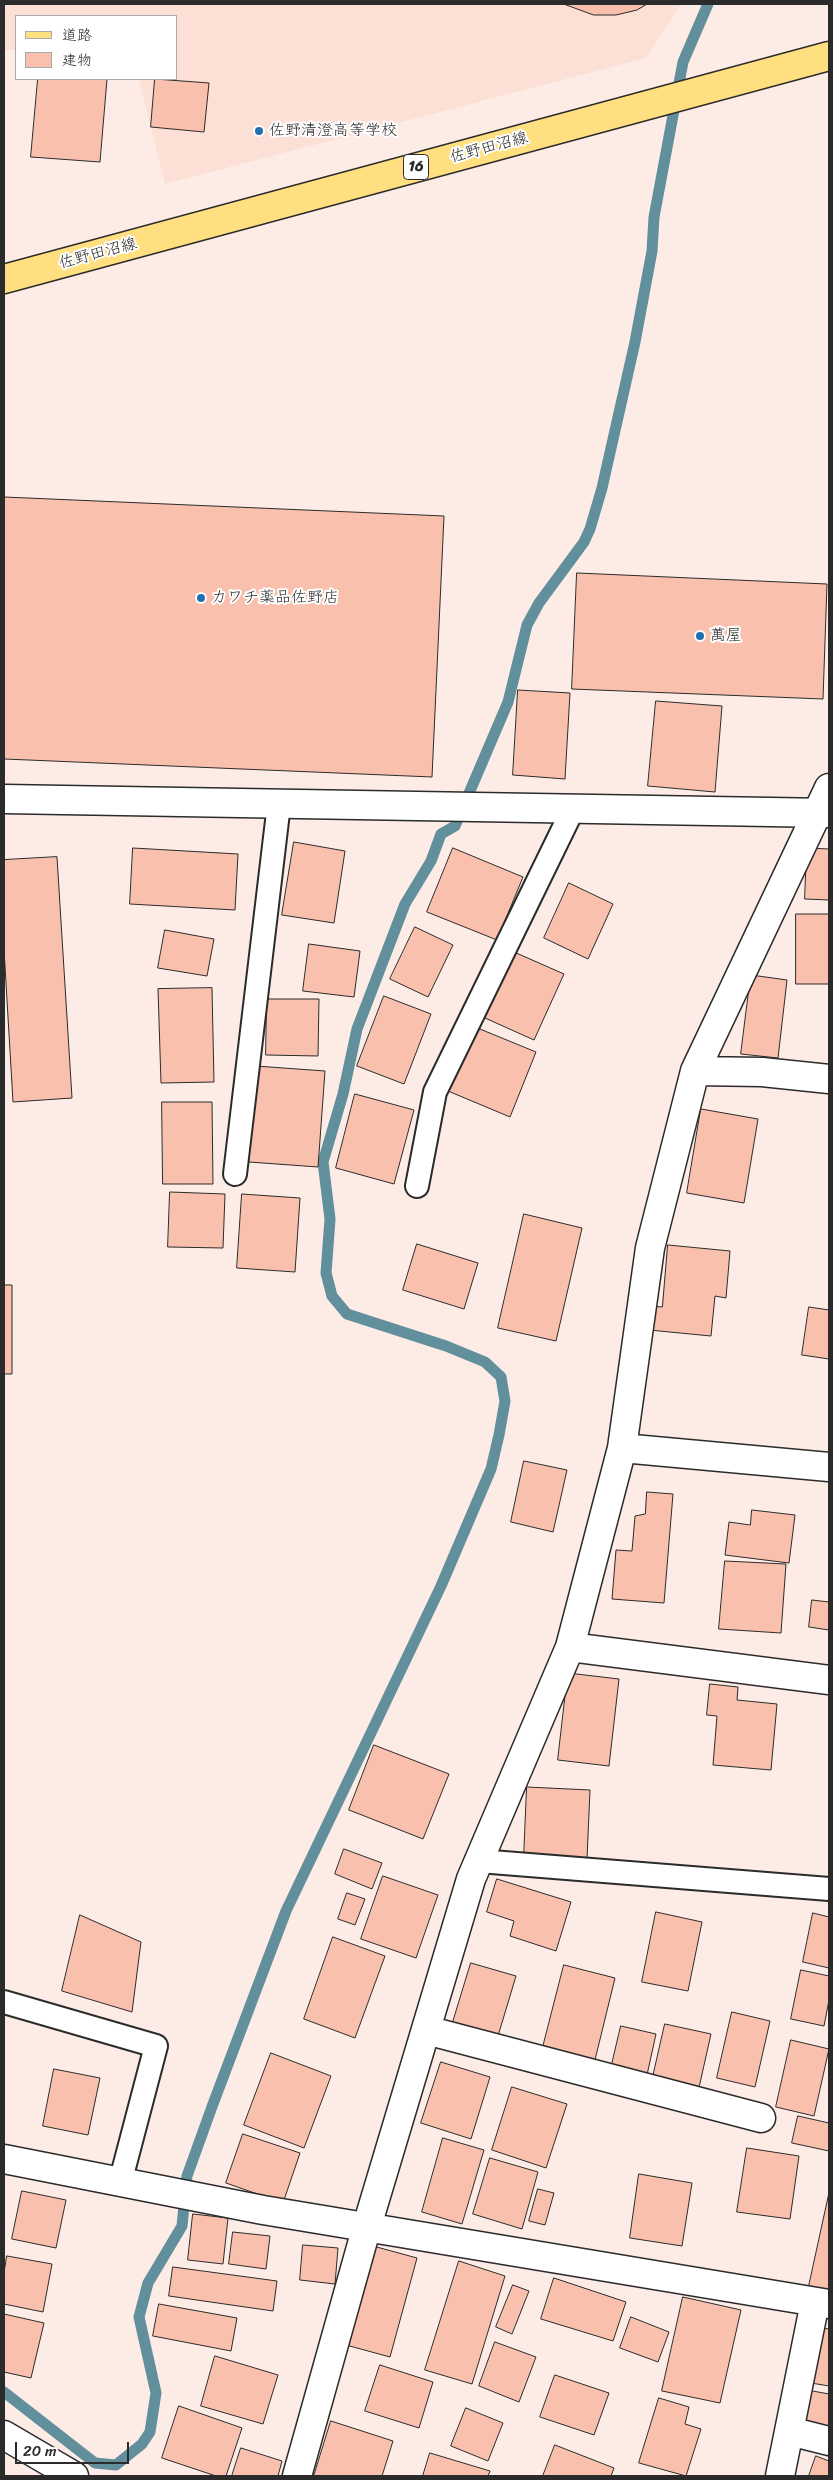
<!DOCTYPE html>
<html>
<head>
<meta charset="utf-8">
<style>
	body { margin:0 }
	#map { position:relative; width:833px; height:2480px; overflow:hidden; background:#fdece6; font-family:Sriracha,"Klee One",sans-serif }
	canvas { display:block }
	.frame { position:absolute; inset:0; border:5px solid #2b2b2b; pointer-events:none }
	.legend { position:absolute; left:15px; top:15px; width:162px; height:65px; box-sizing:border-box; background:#fff; border:1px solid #aaa; margin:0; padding:6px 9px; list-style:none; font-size:15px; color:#2b2b2b }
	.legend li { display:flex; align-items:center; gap:10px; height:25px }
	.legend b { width:25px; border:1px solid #aaa }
	.scale { position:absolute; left:15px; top:2442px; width:114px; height:22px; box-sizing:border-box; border:2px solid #2b2b2b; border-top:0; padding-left:6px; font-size:15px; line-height:18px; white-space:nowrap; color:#2b2b2b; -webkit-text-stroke:4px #fff; paint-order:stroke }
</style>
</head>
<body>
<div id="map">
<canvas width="833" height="2480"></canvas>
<div class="frame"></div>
<ul class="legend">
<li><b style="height:6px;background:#ffdf80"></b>道路</li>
<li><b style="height:14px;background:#f9c1ad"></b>建物</li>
</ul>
<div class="scale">20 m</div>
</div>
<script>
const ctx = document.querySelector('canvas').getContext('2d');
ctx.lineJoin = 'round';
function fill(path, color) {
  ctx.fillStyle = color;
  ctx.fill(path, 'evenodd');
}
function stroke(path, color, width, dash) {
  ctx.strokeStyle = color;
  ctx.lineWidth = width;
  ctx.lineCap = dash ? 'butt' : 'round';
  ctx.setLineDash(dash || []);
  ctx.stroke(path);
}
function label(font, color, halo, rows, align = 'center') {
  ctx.font = font + ' Sriracha,"Klee One",sans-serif';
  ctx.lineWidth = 4;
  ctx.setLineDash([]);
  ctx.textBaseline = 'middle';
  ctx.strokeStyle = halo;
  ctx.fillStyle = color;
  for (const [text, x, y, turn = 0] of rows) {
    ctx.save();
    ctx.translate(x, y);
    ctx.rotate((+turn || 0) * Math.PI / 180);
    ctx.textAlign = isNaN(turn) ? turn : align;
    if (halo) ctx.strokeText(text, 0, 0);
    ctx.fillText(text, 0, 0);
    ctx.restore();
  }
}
fill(new Path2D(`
	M4 4H681L646 58 165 184 139 79H176V16H16V50H4Z`), '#fcdfd5');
stroke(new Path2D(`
	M4 2392 95 2463 116 2465 142 2444 150 2432 156 2393 139 2317 148 2283 182 2226 187 2176 213 2104 286 1911 441 1586 491 1469 499 1435 505 1401 501 1377 485 1362 446 1346 347 1314 332 1296 326 1273 330 1219 323 1162 343 1094 357 1029 405 904 431 861 441 834 455 826 508 702 527 625 539 603 584 542 590 529 602 488 635 342 652 251 654 217 683 62 708 4`), '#618f9b', 11);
const building = new Path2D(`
	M564 4H647L637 10 616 15H594Z
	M38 79H107L100 162 31 157Z
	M155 79 209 83 204 132 151 127Z
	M4 497 444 516 432 777 4 759Z
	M577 573 827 584 823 699 572 689Z
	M518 690 570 693 565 779 513 775Z
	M656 701 722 706 715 792 648 786Z
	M294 842 345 851 334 923 282 915Z
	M133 848 238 854 235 910 130 904Z
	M453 848 523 877 497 940 427 912Z
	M807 848 829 849V900L805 899Z
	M57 857 72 1098 13 1102 4 949V860Z
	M569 883 613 904 588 959 544 938Z
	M796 914H829V984H796Z
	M415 927 453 945 428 997 390 979Z
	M165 930 214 939 207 976 158 968Z
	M309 944 360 951 354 997 303 991Z
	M514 952 564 974 534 1040 485 1018Z
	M751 975 787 980 778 1058 741 1054Z
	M212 988 214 1082 161 1083 158 989Z
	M384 996 431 1014 404 1084 357 1066Z
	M267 999H319L318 1056 266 1055Z
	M475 1027 536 1052 510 1117 448 1091Z
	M256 1066 325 1071 318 1167 249 1162Z
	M355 1094 414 1110 394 1184 336 1168Z
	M162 1102H212L213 1184H163Z
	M701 1109 758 1119 744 1203 687 1193Z
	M170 1192 225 1194 223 1248 168 1247Z
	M242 1194 300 1198 295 1272 237 1268Z
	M524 1214 582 1228 556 1341 498 1328Z
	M417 1244 478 1263 464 1309 403 1290Z
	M668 1245 730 1251 726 1298 715 1296 711 1336 649 1330 651 1306 662 1307Z
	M4 1285H12V1374H4Z
	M809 1307 829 1310V1359L802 1355Z
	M524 1461 567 1470 553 1532 511 1522Z
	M647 1492 673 1494 664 1603 612 1599 616 1550 632 1551 635 1516 645 1514Z
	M752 1510 795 1515 789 1563 725 1555 729 1522 750 1525Z
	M725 1561 786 1564 781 1633 719 1629Z
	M812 1600 829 1602V1630L809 1627Z
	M568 1673 619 1679 609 1766 558 1760Z
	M710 1684 738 1687 737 1700 777 1704 771 1770 713 1765 717 1716 707 1715Z
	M374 1745 449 1774 423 1839 349 1810Z
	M527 1787 590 1790 587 1859 524 1857Z
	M344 1849 382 1863 372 1889 335 1874Z
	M383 1876 438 1895 416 1958 361 1939Z
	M497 1879 571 1902 556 1951 510 1936 514 1921 487 1912Z
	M347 1893 365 1899 355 1925 338 1919Z
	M656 1912 702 1922 688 1991 642 1982Z
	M813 1913 829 1917V1968L803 1962Z
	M80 1915 141 1942 132 2012 62 1991Z
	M333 1937 385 1956 355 2038 304 2019Z
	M471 1963 516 1976 495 2046 450 2032Z
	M564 1965 615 1978 593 2068 541 2055Z
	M801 1970 829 1976V2000L824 2026 791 2019Z
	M732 2012 770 2021 755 2087 717 2078Z
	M665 2024 711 2034 696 2101 650 2090Z
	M621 2026 656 2034 645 2084 609 2077Z
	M791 2040 829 2049 814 2116 776 2107Z
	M271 2053 331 2076 304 2148 244 2125Z
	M441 2062 490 2077 471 2139 421 2123Z
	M54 2069 100 2078 88 2135 43 2126Z
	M512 2087 567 2104 546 2168 492 2150Z
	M798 2116 829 2123V2151L792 2143Z
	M243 2134 300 2153 283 2203 226 2183Z
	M443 2138 484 2150 462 2224 422 2212Z
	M747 2148 799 2156 790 2219 737 2212Z
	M490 2158 538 2172 522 2229 473 2214Z
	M639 2174 692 2183 682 2246 630 2238Z
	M538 2189 554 2193 545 2225 529 2221Z
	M22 2191 66 2200 56 2248 12 2239Z
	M829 2193V2291L809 2286Z
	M193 2214 228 2218 223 2264 188 2260Z
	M233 2232 270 2236 266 2269 229 2264Z
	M303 2245 338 2248 335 2284 300 2280Z
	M373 2246 417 2258 390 2357 346 2345Z
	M7 2256 52 2264 43 2312 4 2304V2273Z
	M459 2261 505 2276 472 2384 425 2370Z
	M173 2267 277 2281 273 2311 169 2296Z
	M554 2278 626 2302 613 2341 541 2319Z
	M513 2285 529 2291 512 2334 496 2327Z
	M683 2297 741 2310 720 2403 662 2391Z
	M159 2304 237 2318 231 2351 153 2336Z
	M4 2314 44 2323 31 2378 4 2372Z
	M631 2317 669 2332 658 2362 620 2348Z
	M821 2328 829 2329V2386L811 2383Z
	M495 2342 536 2357 519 2402 479 2386Z
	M215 2356 278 2375 263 2424 201 2406Z
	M380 2365 433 2382 419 2428 365 2411Z
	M555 2375 609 2393 594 2435 540 2417Z
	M807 2390 829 2394V2428L802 2423Z
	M659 2398 689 2407 685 2424 701 2429 686 2476 639 2463Z
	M179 2406 242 2428 226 2476H216L162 2458Z
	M466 2408 503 2423 488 2461 451 2446Z
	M331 2421 393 2441 382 2476H314Z
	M555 2445 614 2468 611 2476H543Z
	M241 2448 282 2461 278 2476H232Z
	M430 2453 490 2471 488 2476H423Z
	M816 2456 829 2461V2476H809Z`);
fill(building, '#f9c1ad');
stroke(building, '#2b2b2b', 1);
const lane = new Path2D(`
	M235 1174 279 804
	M417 1186 435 1092 573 809
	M479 1861 829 1889
	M4 2002 156 2046 120 2183`);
const street = new Path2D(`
	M4 799 829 813
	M695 1071 762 1072 829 1079
	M622 1448 829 1467
	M570 1647 829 1680
	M426 2030 761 2118
	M4 2159 263 2210 829 2304
	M789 2431 829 2441
	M4 2435 74 2476
	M297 2476 367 2226 471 1879 570 1647 622 1448 650 1248 695 1071 829 788
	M780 2476 815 2302`);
const primary = new Path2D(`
	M4 279 829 56`);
stroke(lane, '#2b2b2b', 26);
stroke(street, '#2b2b2b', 31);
stroke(primary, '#2b2b2b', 31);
stroke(lane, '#fff', 22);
stroke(street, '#fff', 28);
stroke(primary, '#ffdf80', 28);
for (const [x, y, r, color] of [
	[259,131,5,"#1f6fb2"],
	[201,598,5,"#1f6fb2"],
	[700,636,5,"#1f6fb2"]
]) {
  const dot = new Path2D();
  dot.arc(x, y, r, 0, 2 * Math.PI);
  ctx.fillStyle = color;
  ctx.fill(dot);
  stroke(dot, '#fff', 2);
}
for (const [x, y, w] of [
	[416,167,25]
]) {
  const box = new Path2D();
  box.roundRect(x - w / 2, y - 12.5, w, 25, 4);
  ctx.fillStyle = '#fff';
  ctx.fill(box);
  stroke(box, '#2b2b2b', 1);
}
label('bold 15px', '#2b2b2b', null, [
	["16",416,167]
]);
label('16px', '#2b2b2b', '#fff', [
	["佐野清澄高等学校",269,131],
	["カワチ薬品佐野店",211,598],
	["萬屋",710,636]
], 'left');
label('16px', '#2b2b2b', '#fff', [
	["佐野田沼線",489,148,-15],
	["佐野田沼線",98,254,-15]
]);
</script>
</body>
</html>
